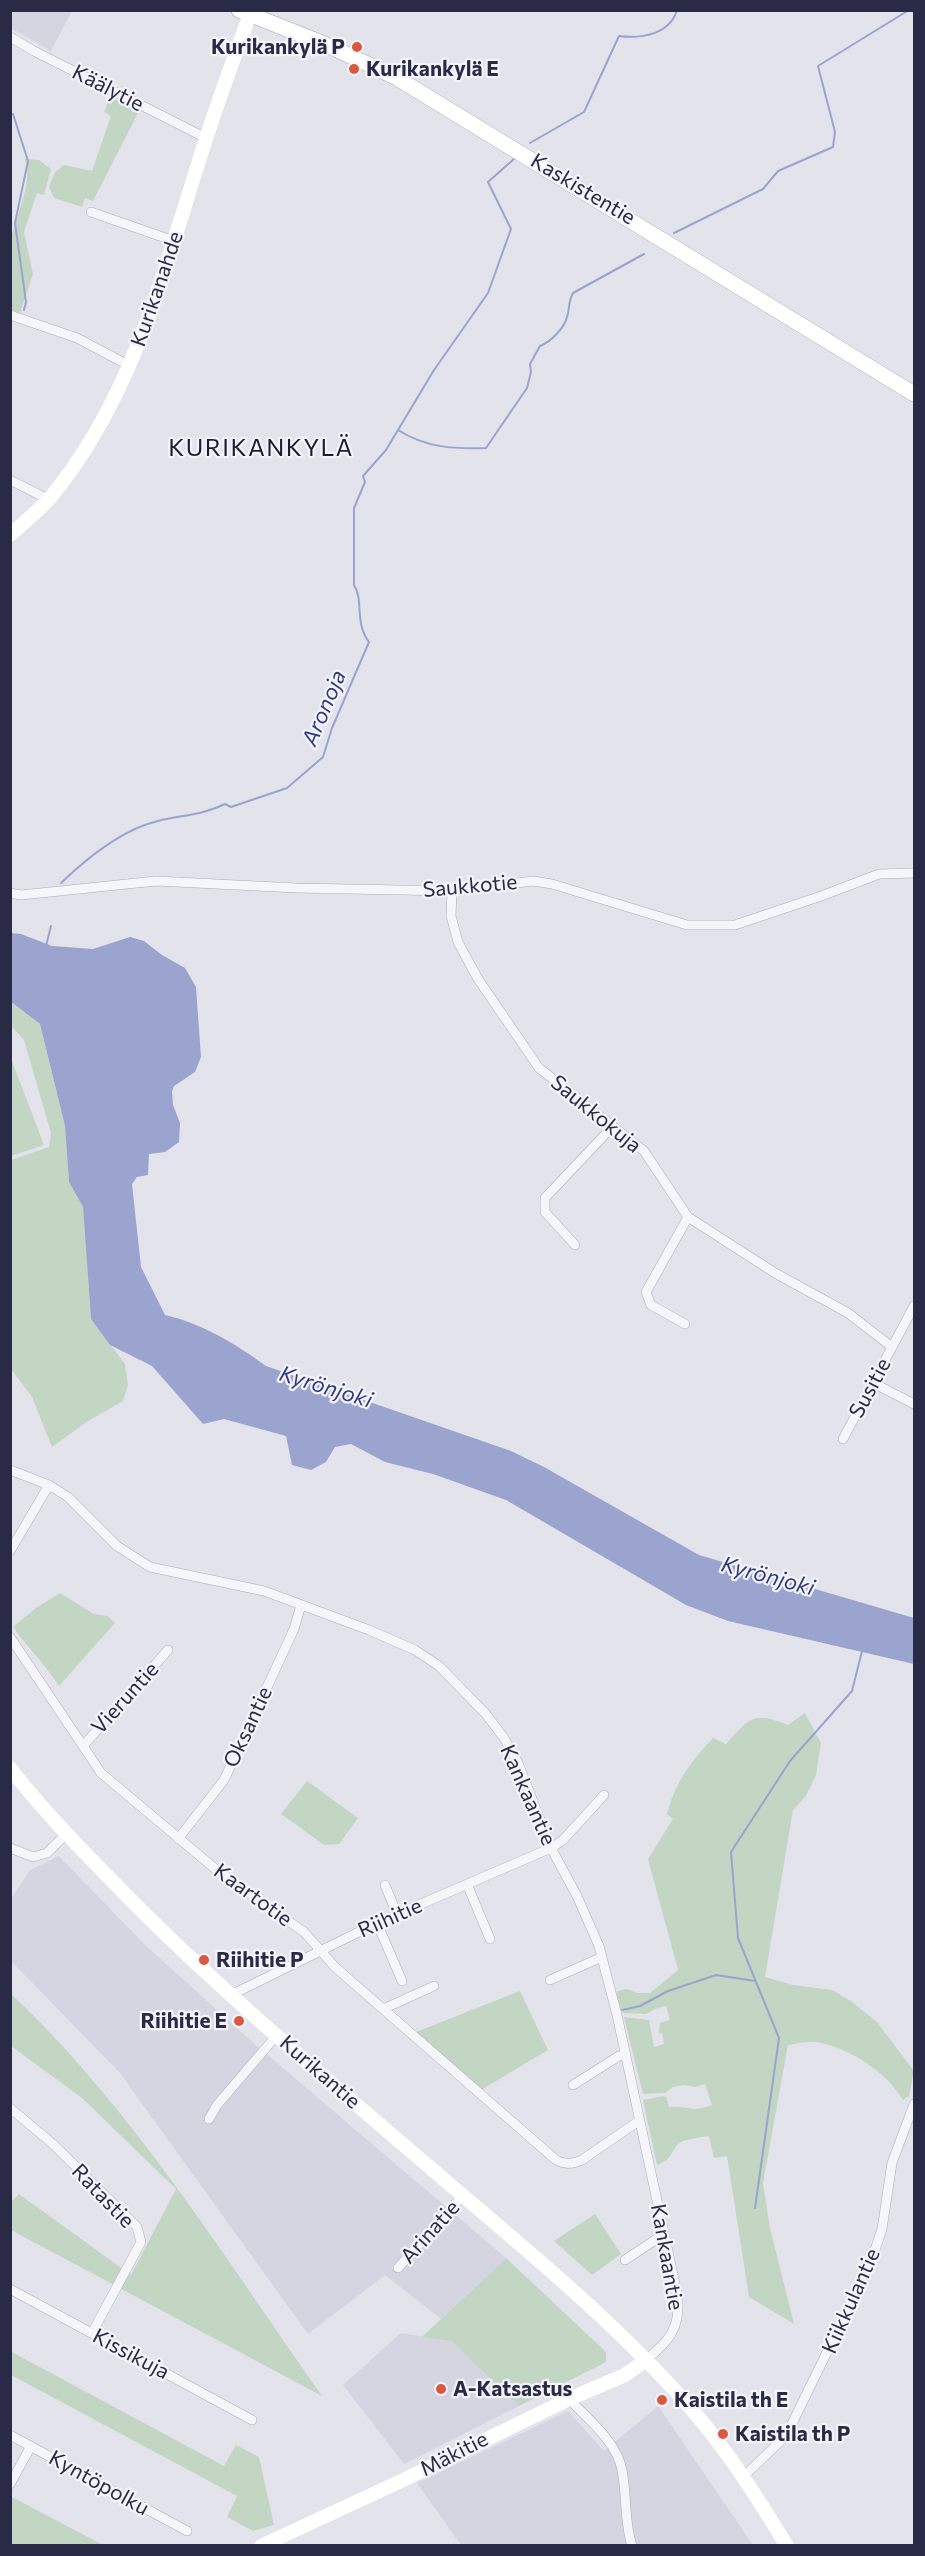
<!DOCTYPE html>
<html>
<head>
<meta charset="utf-8">
<style>
	body { margin:0 }
	#map { position:relative; width:925px; height:2556px; overflow:hidden; background:#e3e3ec; font-family:Commissioner,sans-serif }
	canvas { display:block }
	.frame { position:absolute; inset:0; border:12px solid #292a45; pointer-events:none }
</style>
</head>
<body>
<div id="map">
<canvas width="925" height="2556"></canvas>
<div class="frame"></div>
</div>
<script>
const ctx = document.querySelector('canvas').getContext('2d');
ctx.lineJoin = 'round';
function fill(path, color) {
  ctx.fillStyle = color;
  ctx.fill(path, 'evenodd');
}
function stroke(path, color, width, dash) {
  ctx.strokeStyle = color;
  ctx.lineWidth = width;
  ctx.lineCap = dash ? 'butt' : 'round';
  ctx.setLineDash(dash || []);
  ctx.stroke(path);
}
function label(font, color, halo, rows, align = 'center') {
  ctx.font = font + ' Commissioner,sans-serif';
  ctx.lineWidth = 4.5;
  ctx.setLineDash([]);
  ctx.textBaseline = 'middle';
  ctx.strokeStyle = halo;
  ctx.fillStyle = color;
  for (const [text, x, y, turn = 0] of rows) {
    ctx.save();
    ctx.translate(x, y);
    ctx.rotate((+turn || 0) * Math.PI / 180);
    ctx.textAlign = isNaN(turn) ? turn : align;
    if (halo) ctx.strokeText(text, 0, 0);
    ctx.fillText(text, 0, 0);
    ctx.restore();
  }
}
fill(new Path2D(`
	M11 10H72V11L51 51 11 28Z
	M59 1856 145 1945 256 2045 506 2258 441 2319 385 2275 308 2334 120 2073 11 1961V1899L30 1870Z
	M401 2333 451 2341 519 2406 404 2464 343 2385Z
	M658 2406 753 2545H461L417 2483 568 2411 604 2451Z`), '#d4d5e1');
fill(new Path2D(`
	M110 97 139 111 93 201 85 198 82 207 54 198 49 187 55 172 64 165 92 171 111 116 104 112Z
	M25 159 39 160 51 169 44 195 37 193 24 232 33 274 20 313 11 310C10 287 7 261 11 240 16 213 33 186 25 159Z
	M10 1002 40 1024 65 1126 69 1182 83 1207 91 1319 125 1364 128 1385 123 1401 88 1421 52 1447 32 1397 11 1369V1160L49 1147 51 1133 24 1040 11 1026Z
	M10 1056 44 1145 11 1156H10Z
	M60 1593 94 1614 108 1616 115 1623 59 1686C45 1664 28 1648 13 1627L36 1608Z
	M805 1713 821 1743 816 1775 806 1796 793 1810 765 1977 793 1985 832 1990 851 2001 877 2022 914 2071 909 2096 903 2100C887 2072 848 2047 816 2042 807 2041 797 2044 788 2045L763 2183 770 2228 794 2324 749 2297 727 2156 714 2158 709 2136C705 2136 684 2140 681 2142 670 2150 674 2159 657 2165L643 2100 663 2096 666 2097 669 2107C687 2105 692 2113 712 2105L705 2084 695 2087 684 2085 673 2087 665 2093 643 2094 624 2017 649 2020 654 2047 664 2044 662 2033 659 2034 660 2023 670 2020 666 2006 655 2009 646 2014 623 2013 616 1997 618 1991 626 1989 638 1993H650L678 1970 648 1859 673 1819 667 1814C676 1781 690 1763 713 1738L726 1744C751 1717 752 1711 788 1725Z
	M307 1781 358 1818 339 1844 324 1845 281 1814Z
	M520 1991 548 2050 481 2090 416 2032Z
	M10 1993C132 2107 226 2260 322 2396L11 2230V2199L13 2200 19 2194 131 2275 176 2189 82 2098 11 2046Z
	M595 2214 621 2254 592 2275 554 2241Z
	M506 2258 606 2352V2362L519 2406 451 2341 422 2337Z
	M10 2351 224 2466 236 2445 259 2457 274 2525 253 2531 227 2517 237 2496 11 2375Z
	M12 2497 103 2545H11Z`), '#c3d6c4');
fill(new Path2D(`
	M11 933 21 934 52 946 93 949 130 937 144 941 162 955 185 968 196 987 201 1057 195 1072 174 1086 172 1091 173 1105 180 1123 179 1142 165 1152 149 1154 148 1175 137 1177 132 1184 141 1267 165 1315C201 1323 236 1344 266 1366L511 1451 544 1467 699 1555 914 1618V1664L728 1621 686 1605 506 1500 433 1474 385 1462 351 1444 335 1447 326 1462 311 1470 292 1465 286 1436 224 1419 203 1424 152 1366 110 1345 91 1319 83 1207 69 1182 65 1126 40 1024 11 1002Z`), '#9ba4ce');
stroke(new Path2D(`
	M13 114 28 161 15 223 26 302 24 310
	M530 143 584 112 619 36C642 39 670 34 677 10
	M674 233 763 189 778 171 833 147 835 132 818 66 909 10
	M398 430C426 448 455 449 486 448L527 388 531 372 530 364 540 346C550 342 564 329 567 317 570 308 568 302 573 293L644 254
	M61 883C86 859 123 829 158 821 182 815 203 815 225 804L231 807 287 788 323 757 332 728 369 642C354 622 364 600 354 585V508L365 482 363 476 386 450 434 370 488 293 511 229 488 182 515 158
	M46 946 51 926
	M622 2010 640 2006 668 1991 716 1975 755 1981
	M755 2208 779 2038 738 1938 731 1852 790 1761 852 1691 862 1651`), '#9ba4ce', 2);
const street = new Path2D(`
	M10 37 34 51 206 138
	M91 212 174 241
	M10 315 77 338 130 366
	M10 480 48 499
	M452 891 451 916 458 942 478 979 539 1068 644 1151 688 1217 775 1273 848 1313 892 1347
	M10 893 21 895 156 881 297 888 452 891 533 881 552 884 687 925H735L824 895 879 874 914 873
	M575 1245 545 1212V1198L613 1126
	M685 1324 651 1305 646 1292 688 1217
	M873 1383 914 1404
	M843 1439 914 1306
	M10 1470 49 1485 68 1497 117 1546 150 1567 264 1591 369 1630 415 1650 439 1666 485 1713 504 1738 518 1763 551 1848 577 1896 599 1946 617 2015 678 2298C680 2329 669 2341 646 2360
	M10 1551 49 1485
	M10 1637 101 1773 219 1872 304 1932 335 1967 556 2160C566 2165 572 2164 582 2160L640 2120
	M83 1746 168 1650
	M178 1839 224 1780 294 1629 301 1605
	M10 1848 33 1857 47 1853 66 1834
	M467 1884 490 1939
	M385 1885 397 1914
	M377 1923 402 1981
	M550 1980 602 1957
	M231 1995 377 1923 551 1848 563 1840 604 1795
	M383 2009 434 1986
	M573 2085 619 2056 626 2054
	M10 2108 54 2145 137 2227 141 2242 92 2333
	M209 2119 217 2105 277 2035
	M625 2260 664 2234
	M398 2268 463 2195
	M10 2289 252 2420
	M569 2399C588 2419 617 2442 622 2470 627 2495 624 2521 632 2546
	M10 2435 187 2531
	M743 2477 786 2436 871 2262 882 2229 892 2163 914 2104
	M10 2484 31 2446`);
const primary = new Path2D(`
	M239 10 327 45 397 78 914 394`);
stroke(street, '#abacba', 10);
stroke(primary, '#a1a3b8', 16);
stroke(street, '#f6f6fa', 9);
stroke(new Path2D(`
	M10 535C24 523 38 511 50 498 130 402 161 281 198 164 213 114 232 64 250 14
	M10 1768C44 1812 83 1851 122 1891 228 1999 346 2095 461 2194 540 2261 620 2328 688 2405 726 2448 757 2497 787 2546
	M261 2546 399 2482 569 2399 625 2375 646 2360`), '#fff', 14);
stroke(primary, '#fff', 15);
for (const [x, y, r, color] of [
	[357,47,6,"#d85840"],
	[354,69,6,"#d85840"],
	[204,1960,6,"#d85840"],
	[239,2021,6,"#d85840"],
	[441,2389,6,"#d85840"],
	[662,2400,6,"#d85840"],
	[723,2434,6,"#d85840"]
]) {
  const dot = new Path2D();
  dot.arc(x, y, r, 0, 2 * Math.PI);
  ctx.fillStyle = color;
  ctx.fill(dot);
  stroke(dot, '#f3f3f9', 2);
}
label('bold 21px', '#292a45', '#f3f3f9', [
	["Kurikankylä P",345,47,"right"],
	["Kurikankylä E",366,69],
	["Riihitie P",216,1960],
	["Riihitie E",227,2021,"right"],
	["A-Katsastus",453,2389],
	["Kaistila th E",674,2400],
	["Kaistila th P",735,2434]
], 'left');
label('21px', '#292a45', '#f3f3f9', [
	["Käälytie",108,88,27],
	["Kaskistentie",583,189,31],
	["Kurikanahde",157,289,-71],
	["Saukkotie",470,886,-5],
	["Saukkokuja",596,1114,39],
	["Susitie",870,1388,-62],
	["Vieruntie",125,1698,-48],
	["Oksantie",248,1727,-65],
	["Kankaantie",528,1795,66],
	["Kaartotie",253,1895,36],
	["Riihitie",390,1918,-24],
	["Kurikantie",320,2072,41],
	["Ratastie",103,2196,46],
	["Arinatie",430,2232,-48],
	["Kankaantie",667,2257,80],
	["Kiikkulantie",851,2301,-66],
	["Kissikuja",131,2354,28],
	["Mäkitie",454,2454,-27],
	["Kyntöpolku",99,2483,29]
]);
label('italic 22px', '#303a7d', '#f3f3f9', [
	["Aronoja",324,708,-67],
	["Kyrönjoki",326,1387,17],
	["Kyrönjoki",768,1576,15]
]);
ctx.letterSpacing = '1.5px';
label('24px', '#1b1c36', '#f3f3f9', [
	["KURIKANKYLÄ",261,448]
]);
ctx.letterSpacing = '0px';
</script>
</body>
</html>
